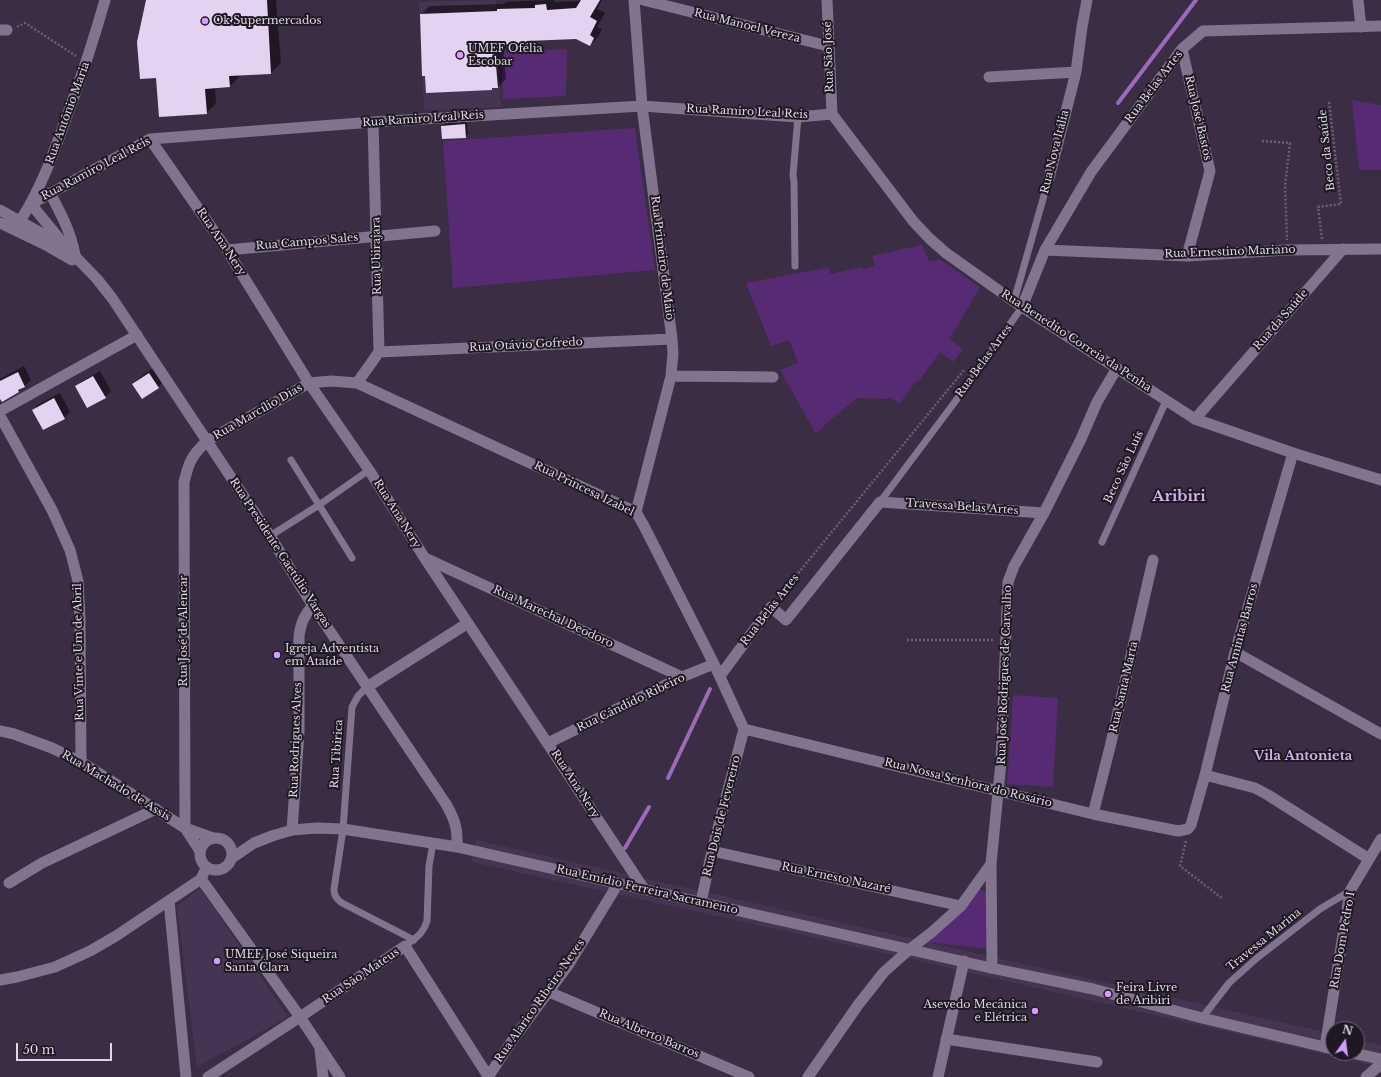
<!DOCTYPE html>
<html>
<head>
<meta charset="utf-8">
<style>
	body { margin:0 }
	#map { position:relative; width:1381px; height:1077px; overflow:hidden; background:#3a2d44; font-family:"Libre Baskerville",serif }
	canvas { display:block }
	.north { position:absolute; left:1325px; top:1021px; width:40px; height:40px; box-sizing:border-box; background:#1e1822; border:1px solid #6b6470; border-radius:50%; rotate:14deg; font-size:11px; font-weight:700; line-height:16px; text-align:center; color:#ded7e5 }
	.north::after { content:''; display:block; margin:auto; width:14px; height:18px; background:#d39cfc; clip-path:polygon(50% 0,100% 100%,50% 72%,0 100%) }
	.scale { position:absolute; left:16px; top:1043px; width:96px; height:18px; box-sizing:border-box; border:2px solid #ded7e5; border-top:0; padding-left:5px; font-size:12px; line-height:14px; white-space:nowrap; color:#ded7e5; -webkit-text-stroke:3px #1e1822; paint-order:stroke }
</style>
</head>
<body>
<div id="map">
<canvas width="1381" height="1077"></canvas>
<div class="north">N</div>
<div class="scale">50 m</div>
</div>
<script>
const ctx = document.querySelector('canvas').getContext('2d');
ctx.lineJoin = 'round';
function fill(path, color) {
  ctx.fillStyle = color;
  ctx.fill(path, 'evenodd');
}
function stroke(path, color, width, dash) {
  ctx.strokeStyle = color;
  ctx.lineWidth = width;
  ctx.lineCap = dash ? 'butt' : 'round';
  ctx.setLineDash(dash || []);
  ctx.stroke(path);
}
function label(font, color, halo, rows, align = 'center') {
  ctx.font = font + ' "Libre Baskerville",serif';
  ctx.lineWidth = 4;
  ctx.setLineDash([]);
  ctx.textBaseline = 'middle';
  ctx.strokeStyle = halo;
  ctx.fillStyle = color;
  for (const [text, x, y, turn = 0] of rows) {
    ctx.save();
    ctx.translate(x, y);
    ctx.rotate((+turn || 0) * Math.PI / 180);
    ctx.textAlign = isNaN(turn) ? turn : align;
    if (halo) ctx.strokeText(text, 0, 0);
    ctx.fillText(text, 0, 0);
    ctx.restore();
  }
}
fill(new Path2D(`
	M496 0 501 107 424 110 419 2Z
	M476 840 1333 1034V1053H1357V1040L1381 1045V1067L884 953 471 862Z
	M200 888 288 1017 197 1067 177 906Z`), '#463552');
fill(new Path2D(`
	M567 49 566 96 503 99 501 52Z
	M1352 100 1381 105V170H1359Z
	M635 128 655 270 453 288 443 141Z
	M922 245 929 261 941 260 980 287 950 339 963 349 953 362 940 352 919 381 917 380 899 404 890 397 888 399 857 398 828 422 816 434 780 370 798 363 789 340 771 346 746 283 829 267 830 274 861 267 862 269 875 266 872 256Z
	M1013 695 1058 698 1053 787 1007 784Z
	M979 889 989 894 988 949 927 942Z`), '#572b73');
fill(new Path2D(`
	M147 0H276L281 63 271 73 239 75V77L230 86 215 87 216 104 206 113 157 77Z
	M548 0H554V2L602 0 597 9 605 13 597 27 602 29 598 37 590 45 576 38 531 39 527 43 506 44 503 47 506 79 498 87H494L492 89 421 15 429 6 504 4 506 2Z
	M467 122 468 134 465 137 442 126 445 123Z
	M24 366 31 380 18 392 0 397V379Z
	M155 367 164 381 158 387 133 384 139 378Z
	M100 371 111 391 105 397 87 407 76 387 82 381Z
	M60 393 70 412 64 418 33 410 39 404Z`), '#0007');
stroke(new Path2D(`
	M1118 103 1196 0
	M668 778 710 689
	M625 848 649 807`), '#9a6bbc', 4);
fill(new Path2D(`
	M146 0H267L271 74 229 76 230 87 205 89 207 114 159 117 156 78 140 79 137 42Z
	M581 0H600L590 17 597 21 590 35 594 38 590 46 576 39 527 41 528 44 498 45V53L495 54 498 88H492V90L426 93 425 76H422L420 14 497 11V9L535 8V5L546 4 547 10 576 8Z
	M465 124 466 138 442 139 441 126Z
	M18 372 25 387 18 390 19 392 2 402 0 399V381Z
	M149 373 159 388 142 399 132 384Z
	M93 376 106 398 87 408 75 386Z
	M54 398 65 419 43 430 32 410Z`), '#e3d3f0');
stroke(new Path2D(`
	M17 27 25 23 76 56
	M1262 141 1290 143 1285 186 1287 240
	M1322 239 1318 207 1341 204 1329 102
	M778 598 964 370
	M907 640H994
	M1186 841 1180 866 1223 899`), '#6b6074', 2.5, [2, 2]);
stroke(new Path2D(`
	M795 266 794 182 793 175 798 117
	M1014 301 1049 178
	M291 460 352 558
	M880 502 966 387 1022 307
	M270 536 319 505 369 470
	M1102 542 1166 401
	M367 687 358 696 352 707 343 829 334 889C334 896 336 898 342 903L414 940
	M410 942C419 936 424 931 427 921L429 866 433 843
	M1202 1018 1229 983 1257 958 1320 909 1350 891`), '#82748e', 7);
stroke(new Path2D(`
	M634 0 642 106 672 339 673 353 671 376 636 512
	M643 0 828 46
	M1358 0 1361 27
	M0 30H7
	M1182 49 1210 171 1187 256
	M989 77 1076 72
	M150 139 227 250 309 383 369 470 424 557 644 889
	M1049 178 1076 72 1082 27 1087 0
	M50 193C61 214 71 232 75 255
	M66 247 31 204 150 139 373 122 642 106 798 117 832 114
	M227 250 435 231
	M1045 250 1187 256 1287 250 1381 249
	M1022 307 1045 250 1091 172 1182 49 1203 31 1381 26
	M379 352 672 339
	M671 376 773 377
	M357 383 379 352 373 122
	M0 411 137 335
	M0 416 52 510 70 550 78 581 80 618 81 762
	M1195 419 1343 249
	M425 558 682 677
	M1235 652 1381 734
	M720 676 771 607 786 620 880 502 1044 513
	M367 687 468 623
	M744 729 1093 814 1178 831 1188 829 1191 825 1205 775 1235 652 1293 453
	M0 731 14 734 52 748 81 762 185 828 213 838
	M548 743 682 677 714 664
	M1205 775 1255 788 1268 795 1369 859
	M1093 814 1110 747 1153 560
	M185 828 184 482C189 462 191 456 207 441L309 383 331 381 357 383 636 512 644 526 714 664 744 729
	M185 828 200 851
	M292 830 299 732V636C301 623 304 615 313 606
	M712 851 961 906
	M201 879 300 1017 340 1077
	M9 883 42 863 156 809
	M169 901 186 1077
	M701 902 712 851 744 729
	M910 949 932 932 961 906 991 864
	M991 968 992 962 991 864 1001 762 1008 582 1014 566 1044 513 1081 439 1097 402 1117 368
	M549 992 749 1077
	M946 1039 1097 1062
	M1325 1047 1350 891 1381 839
	M320 1049 323 1077
	M208 1077 300 1017 405 946 488 1076
	M488 1077 514 1038 569 964 613 892 617 883
	M938 1077 964 961
	M1366 1077 1381 1064`), '#82748e', 11);
stroke(new Path2D(`
	M827 0 832 114 913 221 930 239 946 253 1022 307 1195 419 1293 453 1381 480
	M0 210 66 247 97 279 112 298 270 536 313 606 446 804C455 820 458 829 457 847
	M20 221C41 189 54 152 67 116 81 78 94 39 105 0
	M0 223 46 245 72 260
	M200 854a16 16 0 1 1 32 0a16 16 0 1 1-32 0Z
	M232 858 254 843 272 836 292 830 317 828 343 829 457 847 991 968 1093 989 1202 1018 1333 1049
	M0 980 17 977 55 967 90 951 116 936 201 879 206 868
	M1353 1053 1381 1059
	M808 1077 858 1005 884 972 910 949`), '#82748e', 11);
for (const [x, y, r, color] of [
	[205,21,4,"#d39cfc"],
	[460,55,4,"#d39cfc"],
	[277,655,4,"#d39cfc"],
	[217,961,4,"#d39cfc"],
	[1108,994,4,"#d39cfc"],
	[1035,1011,4,"#d39cfc"]
]) {
  const dot = new Path2D();
  dot.arc(x, y, r, 0, 2 * Math.PI);
  ctx.fillStyle = color;
  ctx.fill(dot);
  stroke(dot, '#1e1822', 1.5);
}
label('11px', '#ded7e5', '#1e1822', [
	["Ok Supermercados",213,21],
	["UMEF Ofélia",468,49],
	["Escobar",468,62],
	["Igreja Adventista",285,649],
	["em Ataíde",285,662],
	["UMEF José Siqueira",225,955],
	["Santa Clara",225,968],
	["Feira Livre",1116,988],
	["de Aribiri",1116,1001],
	["Asevedo Mecânica",1027,1005,"right"],
	["e Elétrica",1027,1018,"right"]
], 'left');
label('11px', '#ded7e5', '#1e1822', [
	["Rua Manoel Vereza",747,26,14],
	["Rua São José",829,57,-92],
	["Rua Belas Artes",1154,87,-53],
	["Rua Ramiro Leal Reis",747,112,3],
	["Rua Antônio Maria",68,113,-70],
	["Rua José Bastos",1198,118,77],
	["Rua Ramiro Leal Reis",423,119,-4],
	["Beco da Saúde",1327,150,-96],
	["Rua Nova Itália",1055,152,-76],
	["Rua Ramiro Leal Reis",96,169,-28],
	["Rua Ana Nery",221,242,56],
	["Rua Campos Sales",307,242,-5],
	["Rua Ernestino Mariano",1230,252,-2],
	["Rua Ubirajara",377,256,-91],
	["Rua Primeiro de Maio",662,258,83],
	["Rua da Saúde",1281,320,-49],
	["Rua Benedito Correia da Penha",1076,341,33],
	["Rua Otávio Gofredo",526,345,-3],
	["Rua Belas Artes",984,361,-54],
	["Rua Marcílio Dias",258,412,-30],
	["Beco São Luís",1124,467,-65],
	["Rua Princesa Izabel",584,489,26],
	["Travessa Belas Artes",962,507,4],
	["Rua Ana Nery",397,514,58],
	["Rua Presidente Gaetúlio Vargas",280,553,57],
	["Rua Belas Artes",770,610,-52],
	["Rua Marechal Deodoro",553,617,25],
	["Rua José de Alencar",184,631,-90],
	["Rua Amintas Barros",1240,638,-75],
	["Rua Vinte e Um de Abril",79,652,-91],
	["Rua José Rodrigues de Carvalho",1005,675,-88],
	["Rua Santa Marta",1124,687,-77],
	["Rua Cândido Ribeiro",631,703,-26],
	["Rua Rodrigues Alves",296,740,-88],
	["Rua Tibirica",337,754,-86],
	["Rua Nossa Senhora do Rosário",968,783,14],
	["Rua Ana Nery",575,784,57],
	["Rua Machado de Assis",116,786,31],
	["Rua Dois de Fevereiro",722,816,-76],
	["Rua Ernesto Nazaré",836,878,12],
	["Rua Emídio Ferreira Sacramento",647,890,13],
	["Travessa Marina",1264,940,-39],
	["Rua Dom Pedro I",1343,940,-80],
	["Rua São Mateus",361,976,-34],
	["Rua Alarico Ribeiro Neves",540,1001,-55],
	["Rua Alberto Barros",649,1034,23]
]);
label('bold 13px', '#d5aff2', '#1e1822', [
	["Vila Antonieta",1303,756]
]);
label('bold 15px', '#d5aff2', '#1e1822', [
	["Aribiri",1179,497]
]);
</script>
</body>
</html>
